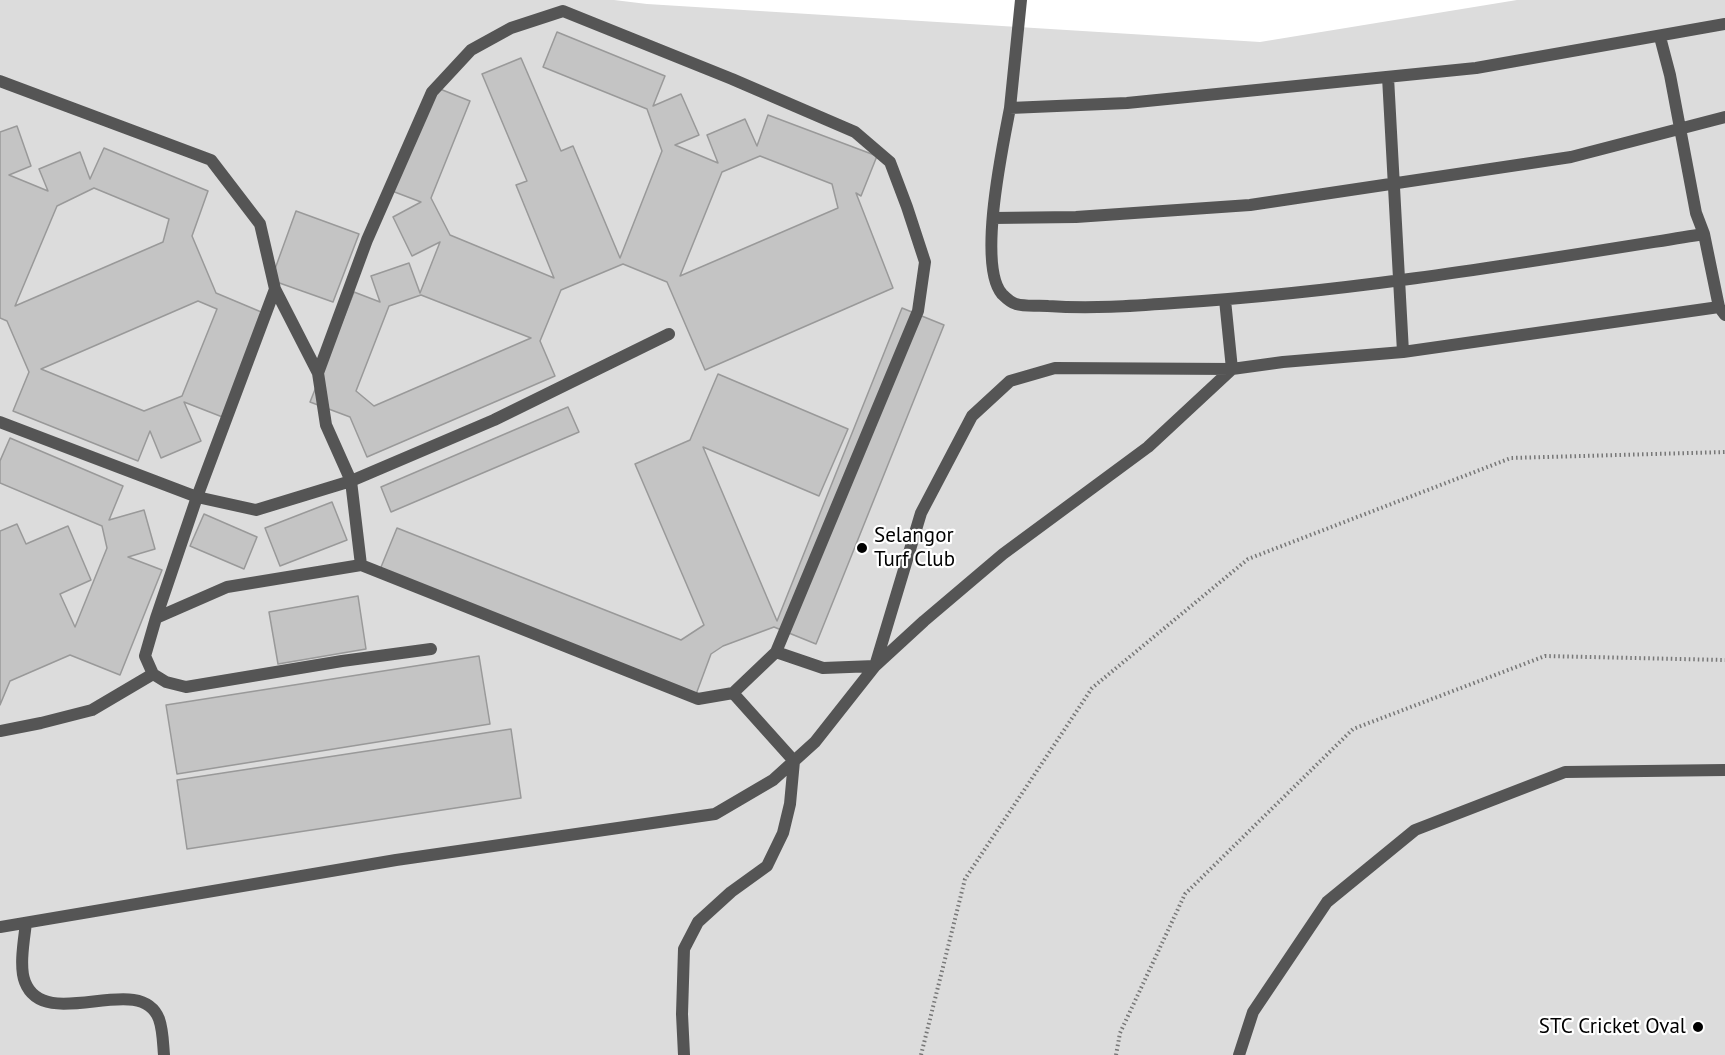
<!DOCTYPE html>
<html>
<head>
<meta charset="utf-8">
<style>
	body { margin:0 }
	canvas { display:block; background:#fff }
</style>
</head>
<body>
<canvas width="1725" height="1055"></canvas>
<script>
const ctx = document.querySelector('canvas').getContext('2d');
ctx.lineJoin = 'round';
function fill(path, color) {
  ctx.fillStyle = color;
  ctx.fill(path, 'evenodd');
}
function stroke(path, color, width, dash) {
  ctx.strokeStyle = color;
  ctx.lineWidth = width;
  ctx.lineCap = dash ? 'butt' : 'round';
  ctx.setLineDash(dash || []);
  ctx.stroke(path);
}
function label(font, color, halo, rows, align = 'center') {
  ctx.font = font + ' "PT Sans",sans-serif';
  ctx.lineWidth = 4.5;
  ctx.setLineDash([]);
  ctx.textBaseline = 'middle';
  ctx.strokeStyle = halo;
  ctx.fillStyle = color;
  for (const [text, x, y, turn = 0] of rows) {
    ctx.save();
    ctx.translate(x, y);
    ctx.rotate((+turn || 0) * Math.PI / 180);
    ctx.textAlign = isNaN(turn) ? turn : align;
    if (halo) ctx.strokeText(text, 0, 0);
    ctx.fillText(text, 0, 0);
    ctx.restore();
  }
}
fill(new Path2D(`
	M0 0H614L647 4 1260 42 1517 0H1725V1055H0Z`), '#dcdcdc');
const building = new Path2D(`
	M557 32 665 76 653 106 681 94 699 135 675 145 718 163 707 135 745 119 757 146 768 115 877 156 861 196 856 193 893 288 705 370 667 282 623 264 561 290 540 341 555 376 367 457 350 417 310 402 354 292 380 302 371 276 409 263 420 293 440 242 412 256 393 217 421 202 392 191 435 87 470 101 431 198 450 235 554 278 516 185 527 181 482 74 521 58 561 151 573 146 620 258 662 151 647 109 543 67ZM760 156 832 184 838 208 680 276 722 172ZM421 295 531 338 374 406 356 391 389 306Z
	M17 126 31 166 9 175 48 191 39 169 80 152 90 179 104 148 208 191 192 236 216 293 266 314 225 418 184 402 201 441 161 458 150 431 138 461 13 411 29 372 7 321 0 318V132ZM94 188 169 219 163 242 15 306 57 206ZM198 301 217 309 182 396 144 411 41 369Z
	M296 211 359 234 333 302 271 280Z
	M902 308 944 325 816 644 774 627 723 646 711 654 695 697 379 572 397 528 681 640 704 625 635 464 690 440 718 374 848 429 819 496 703 447 777 621Z
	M568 407 579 432 391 512 381 487Z
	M10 438 123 486 109 520 144 510 155 549 128 557 162 570 120 675 70 655 10 681 0 705V531L17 524 26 544 68 526 91 580 60 594 75 627 107 548 102 526 0 483V461Z
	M332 502 347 540 280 566 265 528Z
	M204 514 257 537 244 569 190 546Z
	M358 596 366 649 278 664 269 612Z
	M479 656 490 724 177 774 166 705Z
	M511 729 521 798 187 849 177 780Z`);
fill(building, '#c4c4c4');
stroke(building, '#999', 1.5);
stroke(new Path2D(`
	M921 1055 965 879 1092 688 1248 559 1511 458 1725 452
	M1116 1055 1120 1033 1185 894 1353 729 1545 656 1725 660`), '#777', 4, [1.5, 3]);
stroke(new Path2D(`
	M1660 37 1670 75 1696 213 1704 234 1719 307 1725 315
	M1388 77 1403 352
	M0 81 211 160 260 224 275 289 197 497 156 618 145 656 153 674 166 682 186 687 342 661 431 649
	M1010 108 1021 0
	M993 218 1076 217 1250 205 1571 157 1725 117
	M1704 234C1528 262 1352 292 1174 303 1132 306 1090 309 1048 306 1038 305 1026 307 1016 304 1012 303 1005 297 1002 294 977 265 1003 145 1010 108L1127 103 1476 68 1725 24
	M275 289 318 373 326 425 351 481 361 565
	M0 422 197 497 256 510 351 481 494 420 669 334
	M156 618 227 587 361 565 698 699 733 693 776 652 918 311 925 262 907 207 890 162 855 132 732 79 563 11 511 28 471 50 432 92 367 240 318 373
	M776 652 823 668 875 666 921 513 972 416 1010 381 1055 368 1232 369 1283 362 1403 352 1719 307
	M0 731 41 723 92 710 153 674
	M26 923C24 940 19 967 25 982 45 1034 140 970 159 1019 163 1030 163 1044 164 1055
	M0 927 396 860 715 814 773 780 815 742 875 666 924 621 1003 554 1148 447 1232 369 1225 300
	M684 1055 682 1014 684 949 698 922 731 892 767 866 783 833 790 804 794 761 733 693
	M1239 1055 1253 1012 1327 902 1415 830 1565 772 1725 770`), '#555', 12);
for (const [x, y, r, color] of [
	[862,548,6,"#000"],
	[1698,1027,6,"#000"]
]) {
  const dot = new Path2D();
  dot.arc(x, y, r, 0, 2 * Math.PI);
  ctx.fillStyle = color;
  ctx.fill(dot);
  stroke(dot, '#fff', 2);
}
label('21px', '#000', '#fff', [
	["Selangor",874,536],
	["Turf Club",874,560],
	["STC Cricket Oval",1686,1027,"right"]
], 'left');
</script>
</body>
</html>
